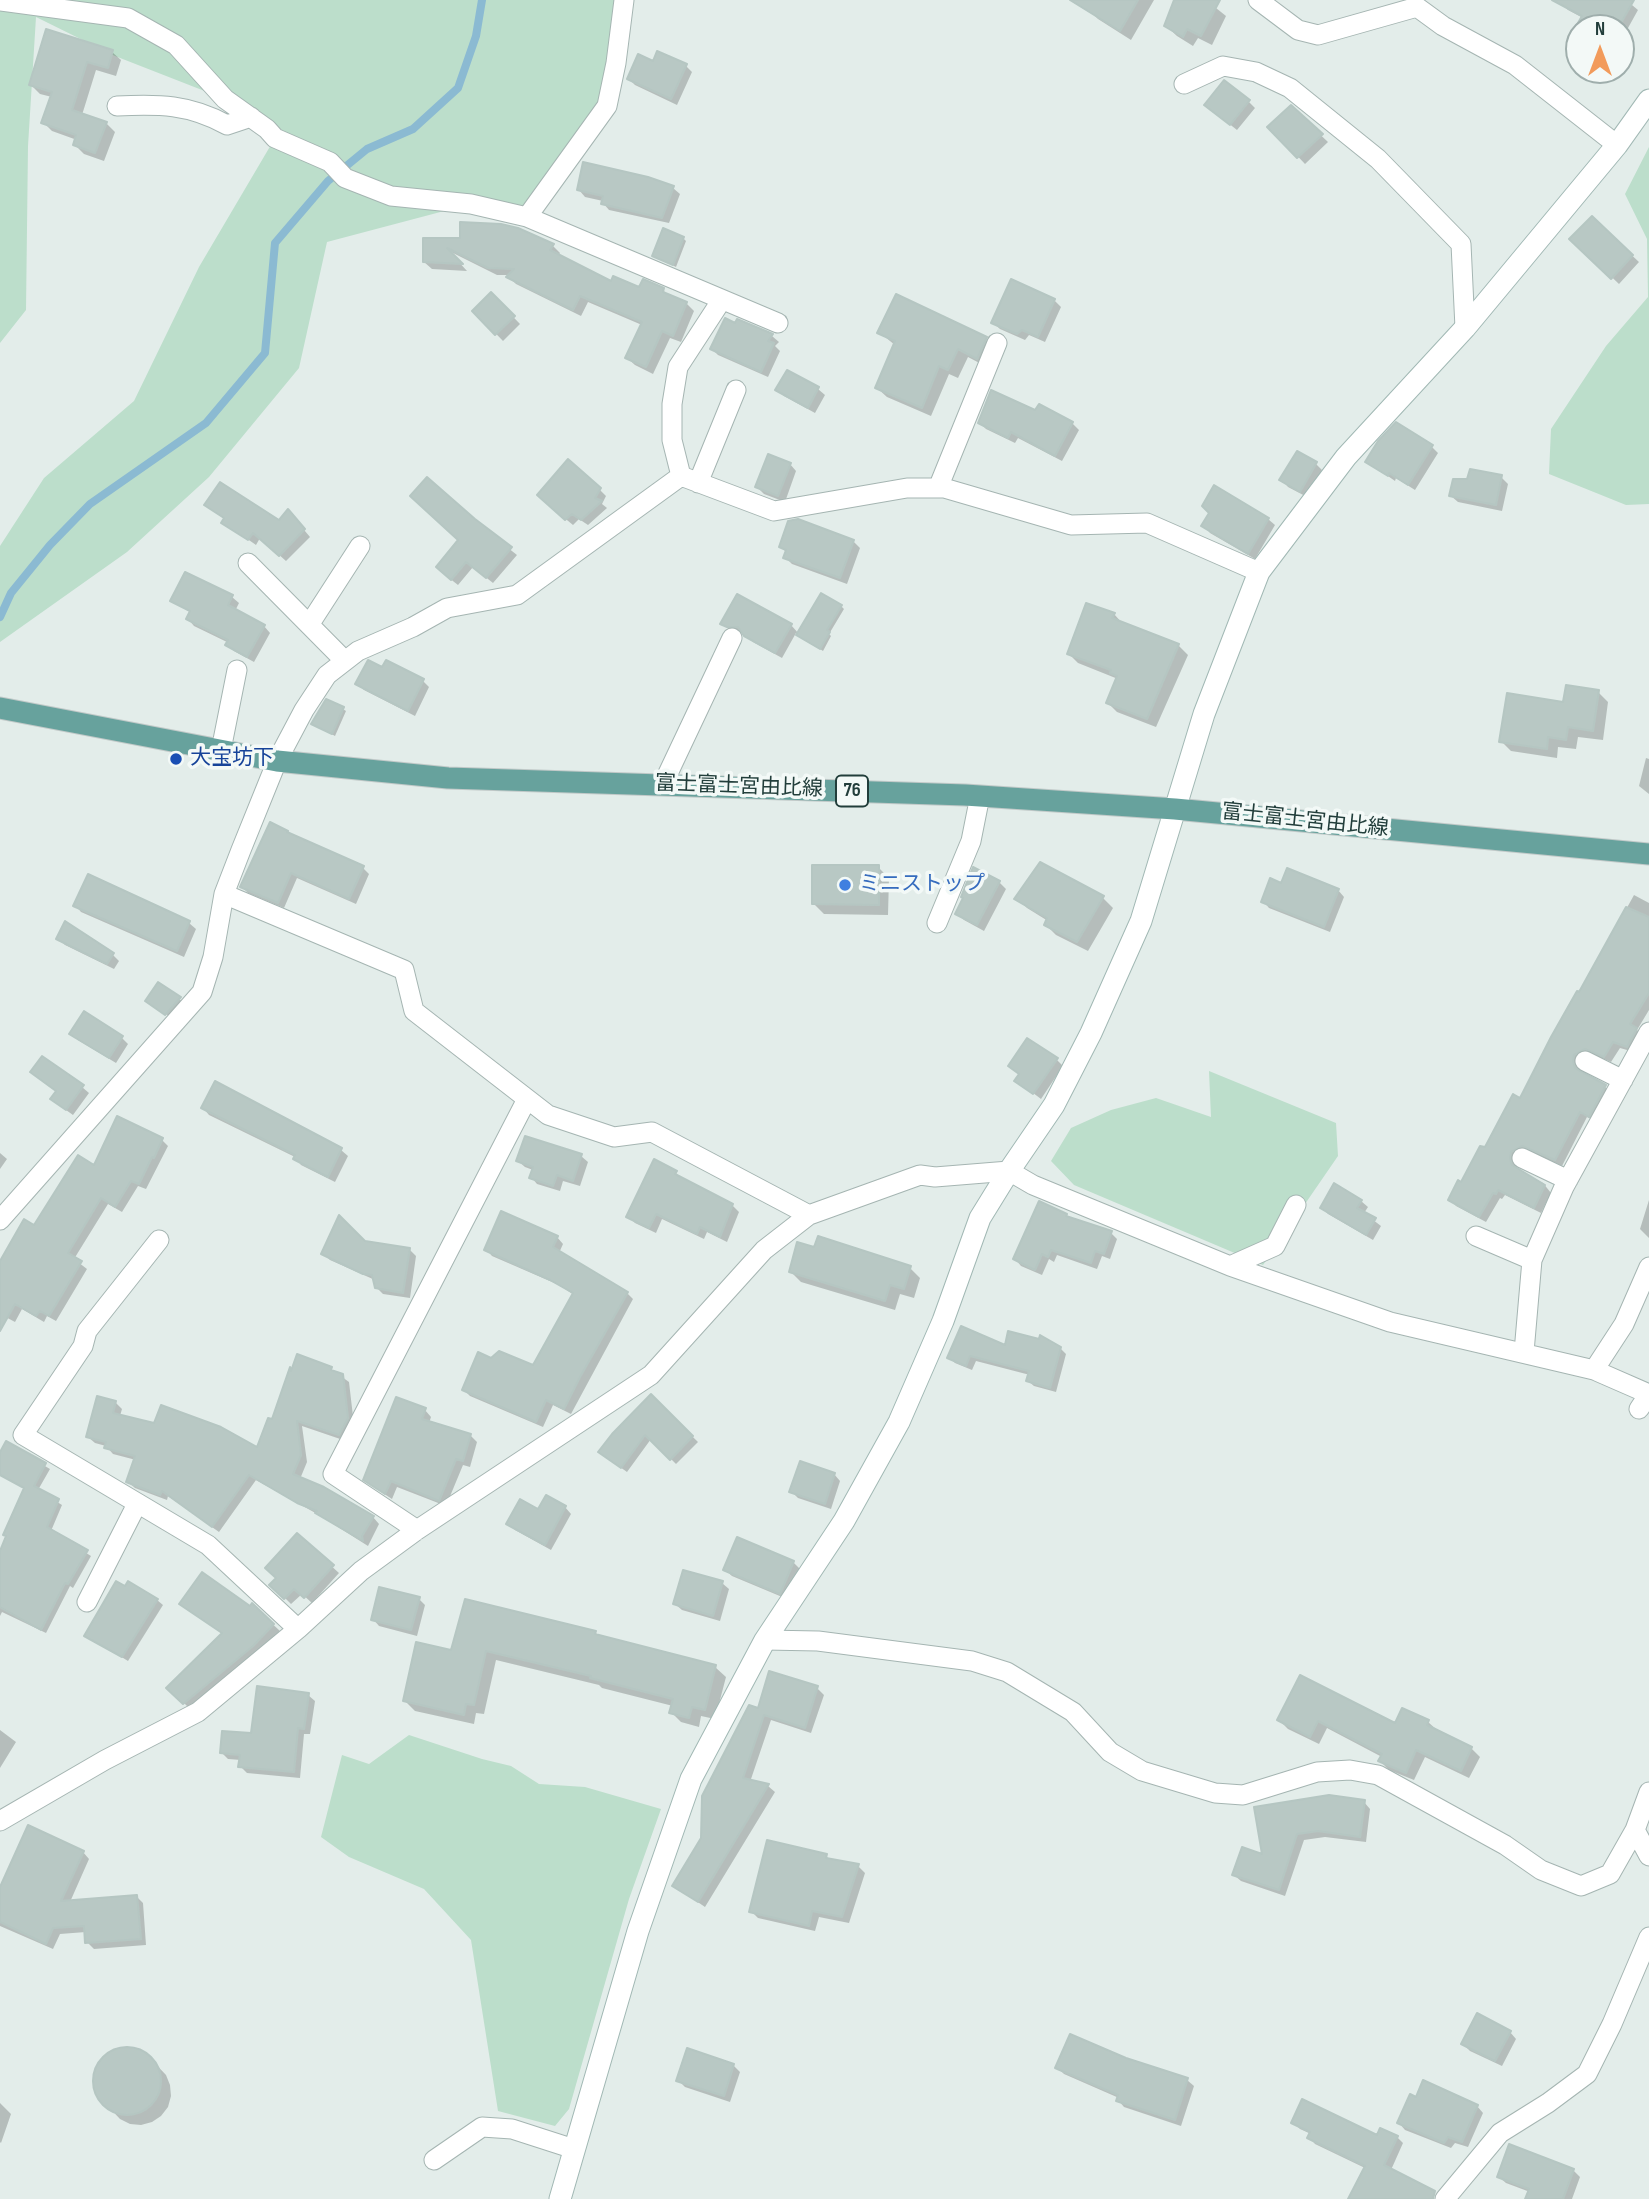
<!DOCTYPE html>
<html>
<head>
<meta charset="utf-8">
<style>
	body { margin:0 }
	#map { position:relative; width:1649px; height:2199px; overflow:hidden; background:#e3edea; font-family:"Sofia Sans Condensed",sans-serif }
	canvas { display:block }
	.north { position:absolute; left:1565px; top:14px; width:70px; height:70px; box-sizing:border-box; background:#f3f9f7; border:2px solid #9faeac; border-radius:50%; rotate:0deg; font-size:19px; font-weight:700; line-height:28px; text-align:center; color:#223e3b }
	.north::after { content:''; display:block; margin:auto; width:24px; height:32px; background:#f29b5b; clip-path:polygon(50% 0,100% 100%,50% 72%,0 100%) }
</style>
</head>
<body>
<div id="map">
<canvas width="1649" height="2199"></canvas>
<div class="north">N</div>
</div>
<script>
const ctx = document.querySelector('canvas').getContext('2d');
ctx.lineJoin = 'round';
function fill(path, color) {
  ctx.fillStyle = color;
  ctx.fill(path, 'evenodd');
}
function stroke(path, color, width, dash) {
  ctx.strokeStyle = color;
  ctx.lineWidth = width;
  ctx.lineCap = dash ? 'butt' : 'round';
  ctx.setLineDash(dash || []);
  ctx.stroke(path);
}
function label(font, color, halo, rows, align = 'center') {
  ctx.font = font + ' "Sofia Sans Condensed","Noto Sans JP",sans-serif';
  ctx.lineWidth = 7;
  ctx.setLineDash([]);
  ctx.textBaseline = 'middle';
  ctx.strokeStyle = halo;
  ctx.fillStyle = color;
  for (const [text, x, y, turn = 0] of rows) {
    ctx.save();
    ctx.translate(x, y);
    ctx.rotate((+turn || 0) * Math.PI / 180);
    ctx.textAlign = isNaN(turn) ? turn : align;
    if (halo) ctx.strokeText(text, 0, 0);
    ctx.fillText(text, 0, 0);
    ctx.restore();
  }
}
fill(new Path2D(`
	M0 0H623L611 90 530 209 482 201 327 242 299 368 209 477 127 552 0 642V546L44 478 134 401 199 267 275 138 225 99 115 56 36 17 28 146 26 310 0 343Z
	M1649 147V504L1626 505 1549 474 1551 429 1606 346 1648 297 1647 239 1625 194Z
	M1209 1071 1336 1123 1338 1156 1263 1265 1074 1185 1051 1161 1071 1128 1111 1110 1156 1098 1211 1117Z
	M409 1735 482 1759 511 1766 539 1784 585 1787 661 1809 629 1899 569 2109 555 2126 498 2111 471 1940 424 1889 349 1857 321 1837 342 1755 369 1764Z`), '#bcdecb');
fill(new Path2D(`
	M1095 0H1154L1131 40 1098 19 1088 9Z
	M1175 0H1206L1226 16 1212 45 1198 38 1193 46 1177 36 1166 26Z
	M1564 0H1626L1638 10 1623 37 1621 28H1585L1583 18 1568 10 1562 4Z
	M112 52 121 60 116 76 96 70 82 115 106 123 115 132 104 161 84 154 75 145 77 140 52 131 43 122 52 97 40 94 31 85Z
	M654 63 686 66 692 72 677 105 635 85 629 79Z
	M1249 102 1255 108 1237 130 1213 111Z
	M1291 107 1328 142 1305 164 1270 127Z
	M673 188 680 194 669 223 609 210 603 203V201L585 197 579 190Z
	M1592 218 1639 262 1619 284 1572 239Z
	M683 238 686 241 676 267 654 256Z
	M425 239 552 245 560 253 558 256 612 284 640 290H663L670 297 686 303 694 311 681 342 670 338 653 374 635 365 627 358 642 325 588 302 581 316 516 284 507 275H497L449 251 467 271 432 269 424 262Z
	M491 294 520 324 503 341 474 311Z
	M1054 300 1061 307 1045 342 1029 335 1025 340 1000 329 993 323Z
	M737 321 772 336 779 342 775 346 780 351 768 377 718 355 712 349Z
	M880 333 985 339 995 348 987 367 968 357 958 378 949 374 931 416 887 397 877 388 895 345Z
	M818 389 825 395 815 413 784 396 778 390Z
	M1036 413 1072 423 1079 430 1062 461 1018 438 1015 443 986 429 980 423Z
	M1432 447 1438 453 1415 490 1396 478 1395 481 1368 462Z
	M1315 463 1322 470 1307 497 1288 487 1282 480Z
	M790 464 796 471 785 502 764 494 757 487Z
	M1501 477 1508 484 1502 511 1458 502 1451 496 1469 480Z
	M600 490 606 496 602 504 607 508 588 525 579 519 573 525 545 502Z
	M294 518 310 537 286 561 260 538 256 545 223 522 226 519 279 522Z
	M1268 519 1275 525 1255 559 1210 533 1204 526Z
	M474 521 517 555 493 583 473 567 458 585 444 574Z
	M853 541 860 548 847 584 792 564 785 557 787 553 781 547Z
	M186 574 232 597 239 603 235 611 264 626 270 633 254 662 234 651 228 645 229 643 194 626 188 619 191 613 173 601Z
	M841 606 844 609 829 634 831 636 823 651 796 633 782 658 753 642 744 633H735L723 623 791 625 799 634Z
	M1114 614 1123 624 1179 646 1188 655 1156 727 1117 712 1108 703 1118 679 1078 663 1069 654Z
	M382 669 423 681 429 687 415 716 364 690 357 684Z
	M1598 692 1608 702 1603 740 1578 737 1576 749 1558 747 1557 758 1511 751 1501 741 1565 704Z
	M343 709 346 711 335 736 313 724Z
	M1646 758 1649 759V794L1639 786Z
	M287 832 363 868 369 874 356 904 297 878 284 908 248 893 242 887Z
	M878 867 889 878 888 915 824 914 813 903Z
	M89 877 189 923 196 929 184 957 81 912 75 905Z
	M999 882 1006 889 984 931 964 920 957 914 965 898Z
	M1282 885 1338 890 1344 897 1330 932 1269 908 1263 901Z
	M1634 895 1649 903V1010L1637 1030 1643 1035 1634 1052 1620 1048 1611 1062 1592 1054 1581 1061 1580 1073 1605 1087 1611 1093 1596 1122 1587 1117 1562 1166 1529 1151 1517 1159V1170L1543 1183 1551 1193 1541 1213 1505 1195 1502 1199 1500 1198 1486 1222 1456 1206 1450 1199 1521 1100Z
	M1017 898H1103L1113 908 1088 951 1056 935 1046 925 1048 921 1027 908Z
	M59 939 112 954 119 961 114 969 65 945Z
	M159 985 182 1001 169 1016 150 1004Z
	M71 1034 122 1038 128 1044 116 1063 78 1040Z
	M1056 1059 1063 1066 1041 1099 1016 1080 1020 1075 1010 1066Z
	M82 1087 89 1093 73 1115 59 1105Z
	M203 1108 341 1150 348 1156 335 1182 301 1165 295 1157 209 1115Z
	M526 1138 581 1156 588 1162 580 1186 563 1181 560 1191 537 1184 531 1177 533 1170 525 1167 518 1161Z
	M162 1140 168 1146 146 1189 138 1186 122 1212 108 1204 74 1259 87 1269 56 1321 47 1316 44 1322 22 1309 15 1322 0 1314V1276L34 1227 94 1167Z
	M0 1153 7 1159 0 1169Z
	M675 1172 682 1179 732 1205 739 1212 727 1242 707 1232 704 1239 662 1219 656 1233 635 1223 628 1216Z
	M1649 1200V1238L1640 1229Z
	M1361 1201 1368 1207 1364 1213 1381 1226 1373 1240 1328 1214 1322 1208Z
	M1066 1215 1069 1219 1111 1233 1117 1239 1110 1259 1102 1256 1097 1269 1057 1255 1054 1262 1049 1259 1042 1275 1021 1266 1015 1259Z
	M557 1237 563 1244 559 1253 627 1293 633 1299 571 1414 553 1405 543 1427 470 1396 464 1390 492 1360 534 1367 574 1295 559 1285 492 1256 486 1249Z
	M364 1243 409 1249 416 1256 410 1298 383 1294 376 1287 375 1280 330 1260 323 1253Z
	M910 1268 920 1278 914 1298 900 1294 895 1310 801 1282 791 1272Z
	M1006 1347 1060 1348 1066 1354 1056 1392 1034 1386 1028 1381 1030 1375 976 1361 972 1370 955 1363 949 1357Z
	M331 1369 349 1382 354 1425 346 1441 302 1426 307 1462 300 1479 373 1517 379 1524 368 1546 319 1515 256 1480 219 1532 168 1496 167 1500 135 1488 128 1482 136 1460 113 1454 106 1446 95 1443 88 1437 115 1402 122 1409 120 1416 258 1449 273 1421 291 1370Z
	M651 1396 698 1442 676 1464 651 1439 627 1472 606 1457Z
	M425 1410 431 1417 429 1423 470 1435 477 1442 470 1467 463 1465 446 1506 397 1487 392 1499 372 1486Z
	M7 1444 50 1469 38 1490 62 1505 51 1531 91 1556 73 1588 70 1586 46 1633 2 1612 0 1616V1555L25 1489 0 1475V1456Z
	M834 1474 840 1481 831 1509 798 1498 791 1491Z
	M565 1507 571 1514 551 1550 515 1530 509 1524 539 1511Z
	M297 1535 339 1573 312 1603 302 1594 291 1604 272 1585 278 1578Z
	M793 1562 800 1569 787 1599 732 1576 725 1570Z
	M722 1583 729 1589 720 1621 682 1610 675 1604Z
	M419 1599 425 1605 417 1636 379 1626 373 1619Z
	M157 1600 163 1605 128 1661 86 1635Z
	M182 1604 250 1608 252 1605 280 1631 259 1652 190 1709 169 1688 223 1634Z
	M595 1632 600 1637 715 1667 726 1677 715 1719 701 1716 699 1727 681 1722 671 1712 673 1706 602 1688 599 1685 496 1660 484 1714 476 1713 474 1724 415 1711 405 1701 452 1652Z
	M1301 1678 1396 1726 1403 1711 1428 1722 1437 1730 1471 1748 1480 1757 1469 1778 1425 1757 1414 1780 1389 1770 1380 1761 1382 1757 1327 1728 1319 1744 1288 1729 1279 1720Z
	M817 1688 824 1695 811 1733 771 1720 750 1782 768 1786 775 1792 705 1907 674 1886 703 1838 759 1710Z
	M308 1695 315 1701 310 1734H304L300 1778 247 1773 240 1766 241 1760 228 1759 221 1752 252 1735Z
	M0 1730 16 1742 0 1768Z
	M1364 1802 1370 1809 1366 1842 1325 1837 1304 1840 1285 1896 1241 1881 1234 1875 1264 1856 1256 1809Z
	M83 1852 89 1859 70 1902 136 1896 143 1903 146 1945 94 1949 87 1942 86 1932 60 1934 53 1949 0 1926V1891Z
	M826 1856 831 1861 858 1866 865 1873 849 1923 819 1917 815 1931 758 1918 751 1911Z
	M1510 2032 1516 2039 1502 2066 1470 2051 1463 2044Z
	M126 2049 147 2055 166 2075 170 2085 171 2096 168 2107 161 2116 152 2122 141 2125 130 2124 120 2119 101 2099 95 2081 101 2062 117 2051Z
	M1126 2060 1187 2080 1194 2086 1181 2126 1124 2107 1118 2100 1119 2098 1064 2074 1057 2067Z
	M733 2065 740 2072 730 2102 685 2087 678 2080Z
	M1416 2099 1477 2106 1483 2113 1468 2147 1455 2143 1451 2148 1405 2130 1399 2123Z
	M0 2103 11 2114 1 2143 0 2142Z
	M1293 2122 1378 2137H1397L1403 2143 1391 2170 1431 2199H1350L1365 2168 1315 2144 1309 2137 1311 2134 1300 2129Z
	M1573 2170 1580 2177 1572 2199H1531L1530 2192 1506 2183 1499 2177Z`), '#0003');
stroke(new Path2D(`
	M0 617 11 593 50 545 90 504 206 423 265 353 275 243 328 181 367 149 413 129 458 88 476 36 482 0`), '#8bbad2', 8);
const building = new Path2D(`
	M1070 0H1138L1120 31Z
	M1174 0H1220L1201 36 1187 29 1183 37 1164 26Z
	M1552 0H1634L1618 28H1575L1582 16Z
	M46 29 113 50 108 68 87 62 72 110 107 122 95 153 73 145 76 135 41 123 52 92 29 85Z
	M657 51 687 64 671 99 627 79 638 54 653 61Z
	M1224 80 1250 100 1230 125 1204 105Z
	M1291 105 1323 134 1297 158 1267 127Z
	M583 162 648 177 674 186 662 218 601 204 603 196 577 190Z
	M1592 216 1633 255 1611 279 1569 239Z
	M460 222 501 224 518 228 554 244 550 250 611 281 613 276 639 287 643 279 664 288 663 292 687 302 673 336 662 331 646 367 625 358 642 322 580 296 573 310 506 277 514 269 488 268 447 248 463 264 423 262V238H460Z
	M663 228 684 237 673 265 652 256Z
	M1011 279 1055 299 1038 337 1022 330 1017 334 991 323Z
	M491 292 515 316 495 335 472 311Z
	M896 294 987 337 977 359 958 349 948 370 939 366 922 408 875 388 895 341 877 333Z
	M725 318 735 323 737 319 773 334 768 341 774 343 761 372 710 349Z
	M787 370 819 387 808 408 775 390Z
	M991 390 1035 410 1039 404 1073 422 1055 456 1011 432 1008 438 978 423Z
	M1396 422 1433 445 1408 485 1389 473 1388 476 1365 462 1378 441Z
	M1297 451 1317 462 1300 492 1279 480Z
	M768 454 791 463 778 496 755 487Z
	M568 459 601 488 595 498 602 501 581 520 572 514 565 520 537 495Z
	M1470 469 1502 475 1496 505 1449 496 1453 479H1467Z
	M427 477 475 519 512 547 486 578 466 562 451 580 436 567 458 540 410 496Z
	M220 482 279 520 288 509 305 529 279 556 253 533 248 540 221 523 224 518 204 505Z
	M1214 485 1269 518 1248 554 1201 526 1209 513 1202 506Z
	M798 519 854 540 840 578 783 558 786 550 779 547 788 521Z
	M185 572 233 595 228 605 265 625 247 657 225 645 228 640 186 619 190 611 170 601Z
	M821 593 842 605 827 630 830 632 820 649 796 635Z
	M737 594 792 624 775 653 744 636 738 627H727L720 624Z
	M1086 603 1115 613 1112 618 1179 644 1147 719 1106 703 1117 676 1110 673 1111 670 1067 654Z
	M368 660 382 667 386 660 424 679 408 711 355 684Z
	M1566 685 1599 690 1593 731 1568 727 1566 740 1548 737 1547 749 1499 742 1507 693 1563 702Z
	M326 699 344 707 332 734 311 724Z
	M270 822 288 831 287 832 364 866 349 899 291 873 278 903 240 887Z
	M1040 862 1104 896 1077 942 1044 925 1047 918 1014 899Z
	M812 865H879V905L812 904Z
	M973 867 1000 881 977 925 955 914 963 898 961 897Z
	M1287 868 1339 889 1324 927 1261 902 1270 878 1281 883Z
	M88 874 190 921 177 951 73 906Z
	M1626 907 1649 917V993L1630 1024 1637 1028 1627 1047 1613 1042 1604 1057 1585 1049 1574 1055 1573 1061 1575 1068 1606 1085 1589 1117 1580 1112 1555 1160 1522 1146 1511 1152 1510 1158 1512 1165 1545 1185 1534 1208 1498 1190 1496 1194 1493 1193 1479 1217 1448 1200 1458 1180 1461 1182 1480 1146 1485 1147 1513 1094 1520 1098 1551 1037 1577 991 1579 992Z
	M65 921 114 953 107 964 56 939Z
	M158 982 181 997 165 1015 145 1001Z
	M84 1011 123 1036 109 1058 69 1034Z
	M1027 1038 1058 1058 1033 1094 1014 1081 1019 1074 1008 1066Z
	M42 1056 84 1085 66 1110 50 1099 56 1091 30 1072Z
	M215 1081 342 1148 328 1177 293 1159 295 1155 201 1108Z
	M117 1116 163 1138 154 1158 152 1157 139 1184 131 1181 115 1207 101 1198 68 1253 82 1261 49 1316 40 1311 36 1316 15 1304 0 1331V1261L24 1219 34 1225 78 1155 94 1165Z
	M525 1136 582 1154 573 1181 557 1175 553 1186 529 1178 533 1167 516 1161Z
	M654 1159 677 1171 675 1174 733 1204 720 1237 700 1227 697 1234 656 1214 649 1228 626 1217Z
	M1334 1183 1362 1200 1357 1208 1376 1218 1366 1235 1320 1208Z
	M1039 1201 1067 1214 1066 1216 1112 1231 1104 1254 1095 1251 1091 1263 1051 1250 1048 1257 1042 1254 1035 1270 1013 1259Z
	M501 1211 558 1236 553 1247 628 1292 580 1377 564 1409 546 1400 536 1422 462 1390 478 1352 491 1358 499 1351 533 1365 573 1293 550 1280 484 1250Z
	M339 1215 365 1241 410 1248 403 1293 375 1288 372 1275 363 1274 321 1254Z
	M818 1236 911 1266 904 1289 890 1285 885 1301 789 1272 797 1242 814 1247Z
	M961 1326 1005 1345 1008 1331 1039 1339 1040 1335 1061 1347 1050 1388 1026 1381 1029 1371 970 1356 966 1366 947 1358Z
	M297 1354 332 1367 331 1370 343 1374 348 1418 339 1435 297 1421 301 1455 293 1474 324 1487 374 1516 362 1536 363 1541 315 1513 317 1511 297 1503 249 1475 212 1527 162 1491 160 1495 126 1482 135 1456 104 1448 106 1442 86 1437 97 1396 116 1401 113 1413 154 1423 161 1405 221 1427 257 1447 268 1418 272 1419 290 1367 291 1371Z
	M651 1394 693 1436 670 1460 645 1435 621 1468 598 1452 612 1434Z
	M396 1397 426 1408 422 1419 471 1434 463 1461 456 1459 439 1501 391 1481 385 1494 363 1480Z
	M6 1441 46 1463 34 1486 59 1499 47 1527 88 1550 68 1584 65 1583 41 1630 0 1607V1551L6 1536 3 1535 24 1488 0 1475V1452Z
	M800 1461 835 1473 825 1504 789 1492Z
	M546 1495 566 1506 545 1545 506 1524 520 1499 538 1509Z
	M297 1533 334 1565 304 1598 294 1589 284 1599 269 1585 276 1578 265 1568Z
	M737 1537 794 1561 780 1594 723 1570Z
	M683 1570 723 1581 713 1616 673 1604Z
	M202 1572 250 1606 252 1603 274 1624 253 1646 183 1704 166 1688 222 1633 179 1604Z
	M116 1581 125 1586 128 1581 158 1599 122 1657 84 1636Z
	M379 1587 420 1597 411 1630 371 1620Z
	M465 1599 596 1631 595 1634 716 1665 705 1710 692 1707 689 1718 669 1713 673 1699 590 1678 591 1676 486 1651 474 1705 466 1704 464 1715 403 1701 416 1642 451 1650Z
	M769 1671 818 1686 805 1728 764 1715 743 1778 769 1784 698 1902 672 1886 701 1838 702 1796 749 1705 758 1708Z
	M1300 1675 1395 1723 1402 1708 1429 1720 1427 1725 1472 1747 1461 1771 1416 1750 1406 1773 1378 1761 1382 1754 1318 1721 1310 1737 1277 1720Z
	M257 1686 309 1693 304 1729 298 1728 294 1772 238 1767 240 1755 220 1753 222 1731 251 1733Z
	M1329 1795 1365 1800 1360 1837 1318 1831 1297 1834 1279 1890 1232 1875 1242 1847 1262 1854 1254 1807Z
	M28 1825 84 1851 61 1901 137 1895 141 1939 85 1943 84 1926 53 1928 46 1944 0 1922V1887Z
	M767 1840 827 1854 826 1858 859 1864 842 1917 812 1911 809 1926 749 1912Z
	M1477 2013 1511 2031 1495 2061 1461 2044Z
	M1070 2034 1126 2058 1188 2078 1175 2120 1116 2101 1118 2095 1055 2068Z
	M93 2081a34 34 0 1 1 68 0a34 34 0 1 1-68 0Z
	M687 2048 734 2064 724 2096 676 2081Z
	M1423 2080 1478 2105 1462 2142 1448 2137 1444 2143 1397 2123 1410 2094 1416 2097Z
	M1302 2099 1377 2135 1380 2128 1398 2136 1384 2165 1435 2191 1433 2199H1348L1365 2166 1307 2138 1310 2132 1291 2123Z
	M1509 2144 1574 2169 1563 2199H1525L1529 2189 1497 2177Z`);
fill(building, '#b8c8c4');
stroke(building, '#b5c6c2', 2);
const street = new Path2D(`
	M1258 0 1298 30 1318 35 1417 7 1443 26 1515 65 1617 145
	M0 1 128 18 176 45 225 99 267 129 275 138 330 162 345 178 391 196 471 204 527 217 778 323
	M1184 84 1223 66 1256 72 1290 88 1378 159 1461 244 1465 328
	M117 106C159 104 189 104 227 125L251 117
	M527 217 607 106 616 63 624 0
	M681 476 774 511 907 488H944L1071 525 1147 523 1259 572
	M681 476 672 440V404L678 367 721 301
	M698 483 736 390
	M938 488 997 343
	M248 563 345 661
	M309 625 360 546
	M221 750 237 670
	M663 784 732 638
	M224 894 404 970 414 1011 548 1115 614 1137 652 1132 809 1215
	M937 923 971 841 980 796
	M1585 1061 1623 1080
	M1522 1158 1568 1180
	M0 1220 202 992 213 957 224 894 241 850 277 761 304 710 327 675 358 651 413 627 447 608 517 595 681 476
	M1476 1236 1532 1260
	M159 1240 87 1331 83 1346 23 1435 208 1545 298 1629
	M1230 1266 1275 1246 1296 1205
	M1524 1352 1532 1260 1564 1187 1649 1032
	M1594 1370 1624 1324 1649 1267
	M1639 1409 1649 1394
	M417 1530 333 1474 527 1099
	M87 1602 137 1504
	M765 1640 818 1641 972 1661 1007 1672 1073 1712 1110 1752 1142 1771 1215 1793 1243 1795 1317 1772 1350 1770 1378 1775 1505 1845 1541 1870 1581 1886 1610 1874 1635 1830
	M1649 1792 1635 1830 1649 1856
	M0 1821 105 1760 198 1712 298 1629 361 1571 417 1530 651 1375 764 1250 809 1215 920 1175 935 1177 1009 1171 1033 1185 1230 1266 1390 1322 1594 1370 1649 1394
	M434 2160 482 2127 512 2129 574 2149
	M1445 2199 1500 2133 1548 2103 1587 2074 1612 2024 1649 1937`);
const secondary = new Path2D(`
	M560 2199 638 1931 691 1779 765 1640 844 1521 899 1422 943 1321 980 1218 1009 1171 1054 1105 1091 1033 1141 921 1204 714 1259 572 1346 457 1465 328 1617 145 1649 100`);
const primary = new Path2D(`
	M0 708 277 761 448 778 965 795 1175 809 1649 854`);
stroke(street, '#a5b5b2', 21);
stroke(secondary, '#a1b8b4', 23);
stroke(primary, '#c1c9c8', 23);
stroke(street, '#fff', 19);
stroke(secondary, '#fff', 21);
stroke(primary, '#67a29d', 21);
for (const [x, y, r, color] of [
	[176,759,7,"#1a4fb4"],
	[845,885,7,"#3f7fe0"]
]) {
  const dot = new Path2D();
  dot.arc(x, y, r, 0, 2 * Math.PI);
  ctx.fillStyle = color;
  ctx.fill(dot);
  stroke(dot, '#f3f9f7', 2.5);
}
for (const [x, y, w] of [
	[852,791,32]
]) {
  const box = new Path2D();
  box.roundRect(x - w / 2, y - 15.5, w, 31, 5);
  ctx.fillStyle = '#f3f9f7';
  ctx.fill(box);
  stroke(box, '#223e3b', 2);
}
label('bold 19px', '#223e3b', null, [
	["76",852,791]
]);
label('21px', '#164399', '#f3f9f7', [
	["大宝坊下",190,759]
], 'left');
label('21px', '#223e3b', '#f3f9f7', [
	["富士富士宮由比線",739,787,2],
	["富士富士宮由比線",1305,821,6]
]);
label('21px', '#366cbe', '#f3f9f7', [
	["ミニストップ",859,885]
], 'left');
</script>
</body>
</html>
